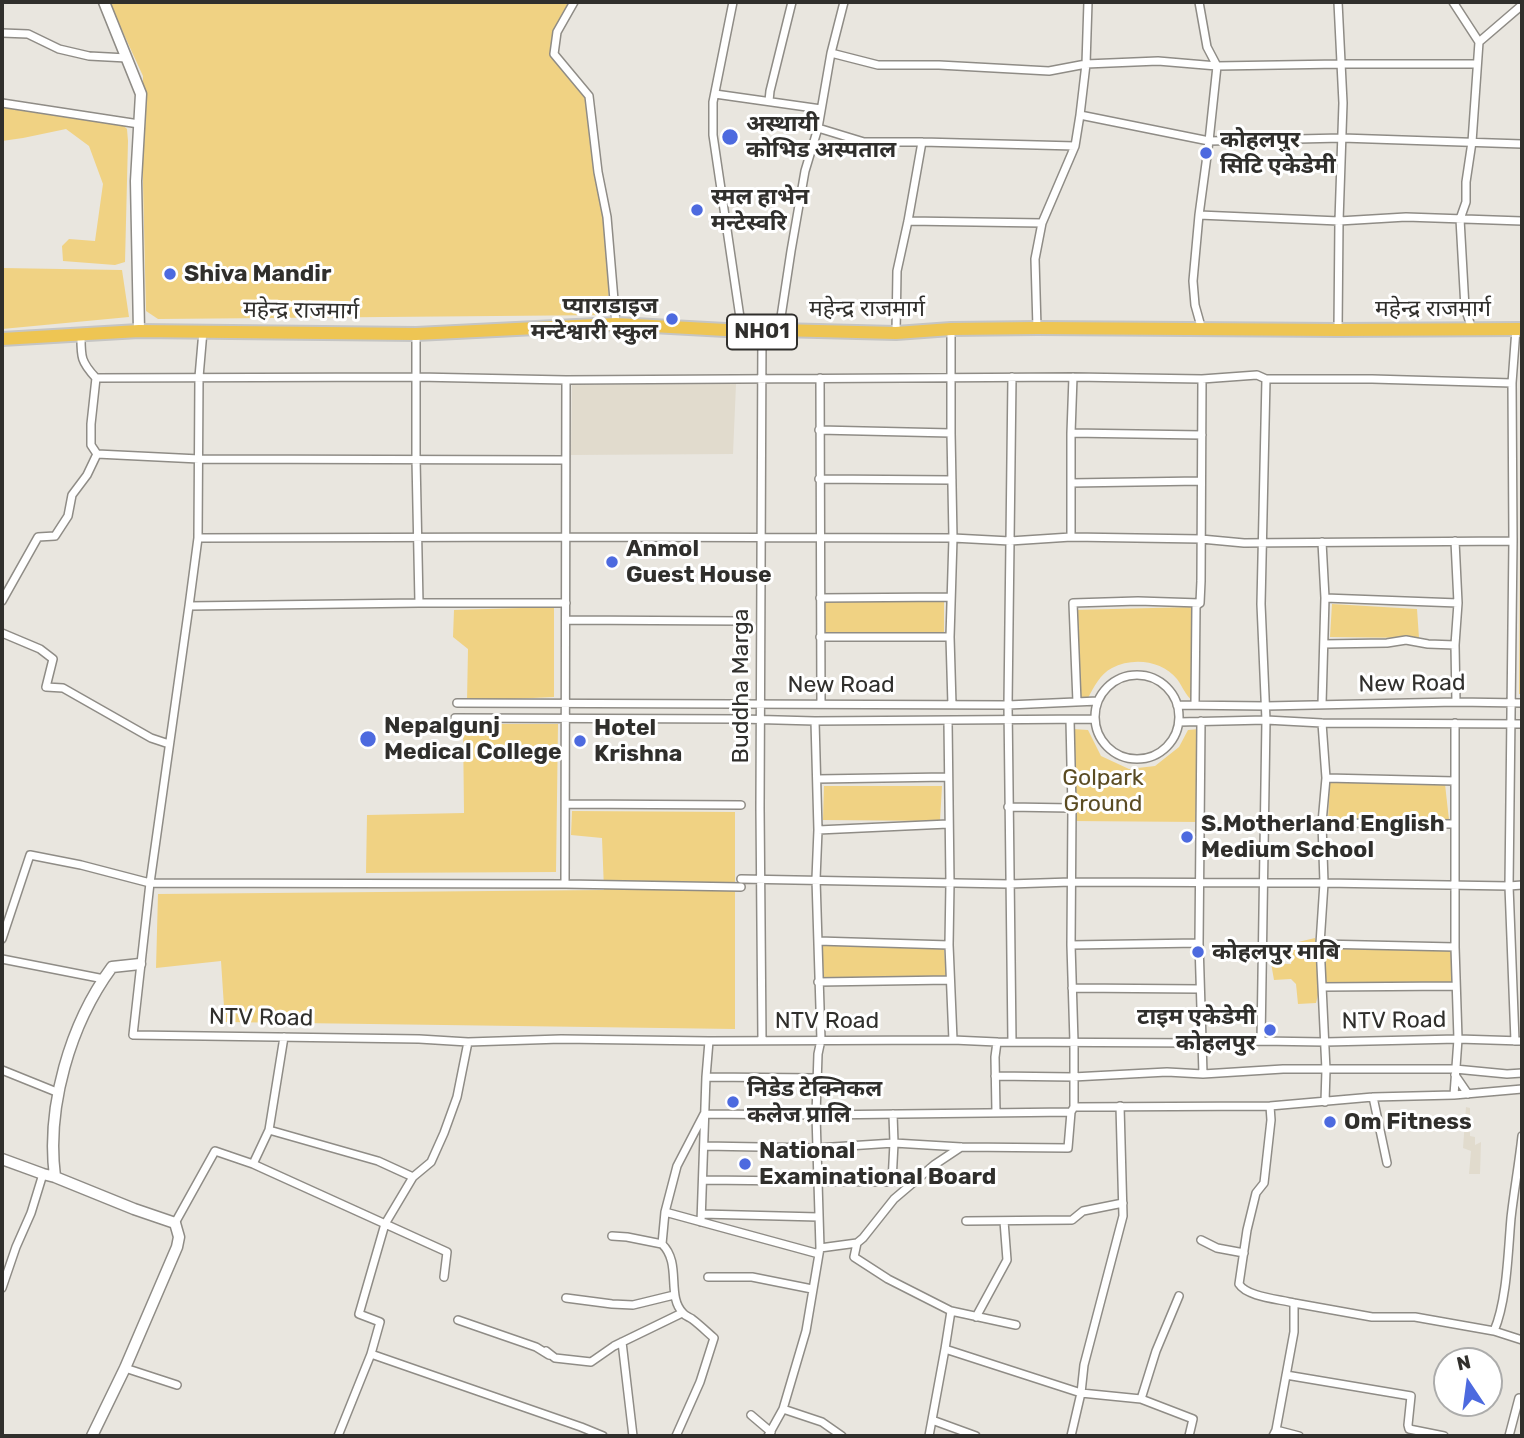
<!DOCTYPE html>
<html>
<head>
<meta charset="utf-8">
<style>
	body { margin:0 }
	#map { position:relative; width:1524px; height:1438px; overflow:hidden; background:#e9e6df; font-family:Rubik,sans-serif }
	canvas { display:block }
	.frame { position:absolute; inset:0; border:4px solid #302f2c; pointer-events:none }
	.north { position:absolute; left:1433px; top:1347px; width:70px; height:70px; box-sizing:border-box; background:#fff; border:2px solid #acacab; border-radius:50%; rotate:347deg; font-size:19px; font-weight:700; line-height:28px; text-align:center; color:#302f2c }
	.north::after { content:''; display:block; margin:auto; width:24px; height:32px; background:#4d6adf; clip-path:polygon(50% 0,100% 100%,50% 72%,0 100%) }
</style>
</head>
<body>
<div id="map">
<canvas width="1524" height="1438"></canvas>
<div class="frame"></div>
<div class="north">N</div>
</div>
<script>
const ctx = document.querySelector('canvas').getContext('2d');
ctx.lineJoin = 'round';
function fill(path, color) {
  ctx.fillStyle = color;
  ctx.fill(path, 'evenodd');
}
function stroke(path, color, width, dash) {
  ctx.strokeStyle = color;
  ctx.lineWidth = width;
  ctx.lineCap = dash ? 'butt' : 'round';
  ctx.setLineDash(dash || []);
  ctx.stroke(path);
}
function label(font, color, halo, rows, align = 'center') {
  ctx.font = font + ' Rubik,"Noto Sans Devanagari",sans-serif';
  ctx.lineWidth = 6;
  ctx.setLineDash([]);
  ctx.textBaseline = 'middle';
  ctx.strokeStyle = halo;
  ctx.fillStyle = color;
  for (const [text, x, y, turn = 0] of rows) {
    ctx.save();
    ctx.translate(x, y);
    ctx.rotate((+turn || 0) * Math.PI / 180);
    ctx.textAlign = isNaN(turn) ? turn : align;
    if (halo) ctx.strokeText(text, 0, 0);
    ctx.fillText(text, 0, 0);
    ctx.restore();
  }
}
fill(new Path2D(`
	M736 384 733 454 571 455 572 385Z
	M1466 1107 1470 1108V1136L1475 1137V1145L1481 1142 1480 1174H1469L1471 1151 1463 1148Z`), '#e1dbcd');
fill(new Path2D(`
	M109 2H574L557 32 554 54 589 96 607 217 609 315 158 319 146 311 142 141 143 76Z
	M2 106 123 125 127 129 128 141 125 262 115 265 63 261 62 246 69 239 95 241 103 184 89 146 66 129 23 138 2 141Z
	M2 268 122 270 129 317 2 329Z
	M1520 551 1522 552V694H1519Z
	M822 599 944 600V635L823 634Z
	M1332 604 1417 609 1419 638 1330 637Z
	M554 607V697L467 701 468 649 453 637 454 610Z
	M1193 607V701C1185 695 1183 687 1177 679 1162 660 1132 657 1112 668 1100 674 1094 687 1088 698H1077L1073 610Z
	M463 724H558L556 872 366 873 367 815 464 813Z
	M1073 729 1088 730 1101 756 1129 769 1155 766 1179 747 1188 730 1199 729 1200 822 1072 821Z
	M1330 782 1445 784 1449 820H1328Z
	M824 786H942L940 821 823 820Z
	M572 811 735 812V1029L225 1022 221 961 156 968 158 894 604 890 602 838 571 835Z
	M1315 938C1321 958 1322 983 1316 1003L1298 1004 1296 984 1291 979 1274 980 1271 963 1291 964 1294 943Z
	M822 945 944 948 946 976 820 978Z
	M1323 946 1453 949 1455 984 1324 987Z`), '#f0d283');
const street = new Path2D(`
	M574 2 557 32 554 54 589 96 598 172 607 217 616 324
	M733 2 713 102V135L742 331
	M1199 2 1207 47 1217 66 1209 141 1199 215 1193 281 1195 305 1202 330
	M1338 2 1343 103 1339 221 1338 330
	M1453 2 1479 42
	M2 33 28 34 59 49 89 56 127 58
	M831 53 878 65H939L1049 71 1086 64 1158 61 1217 66 1340 64H1476
	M715 94 821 109
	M769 101 770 91 792 2
	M2 103 139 124
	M1080 115 1209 141 1342 138 1522 144
	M818 128 864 142H922L1075 146
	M1199 215 1339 221 1406 217 1522 221
	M908 221 1042 223
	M1037 328 1035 259 1042 223 1075 146 1080 115 1086 64 1088 2
	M951 329V433L953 538 950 637 952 705
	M1472 329 1465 308 1460 219 1466 202V182L1472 142 1479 42 1522 5
	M779 330 791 251 805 171 818 128 831 53 844 2
	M203 331 199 377 198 538 189 606 150 883 133 1035 419 1039 468 1042 561 1039 709 1041 953 1040 997 1042 1202 1043 1261 1041 1325 1042 1458 1039 1522 1041
	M762 332 760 808 762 1040
	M896 333 897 271 908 221 922 142
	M81 334C81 356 80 361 96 378L417 377 566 380 1073 377 1202 379 1257 375 1266 379H1372L1512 383
	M416 334V459L419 603
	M1012 377 1008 705 1012 1042
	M96 378 91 424V445L97 454 199 459 565 460
	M820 378 821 703
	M819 430 951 433
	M1071 433 1202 435
	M819 479 952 480
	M1071 483 1201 481
	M1071 537V433L1073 377
	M198 538 565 537 953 538 1010 541 1071 537 1201 539 1244 543 1513 541
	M1455 541 1458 603 1455 645 1456 702
	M1322 542 1325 598 1322 704
	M820 598 951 597
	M1325 598 1458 603
	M2 601 38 537 55 536 68 516 72 495 87 475 97 454
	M189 606 419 603H566
	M566 620 742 621
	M2 633 40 649 53 659 46 687 63 688 151 738 169 744
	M820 637H950
	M1324 644 1387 643 1406 640 1428 644 1455 645
	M1095 717a42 42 0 1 1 84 0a42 42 0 1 1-84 0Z
	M1077 702 1073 603 1138 601 1200 603
	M457 703 1008 705 1098 701
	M1195 704 1196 606 1200 603 1201 581 1202 379
	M1177 705 1266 706 1456 702 1522 703
	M455 718 741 719 815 721 1094 719
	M948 721 950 883 949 945 953 1040
	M1201 721 1199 943 1203 1074
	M1179 722 1266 720 1322 723 1522 724
	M1322 723 1326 778 1322 823 1324 883 1320 944 1326 1070 1325 1102
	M1326 778 1455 781
	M817 779 948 777
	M566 804 741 805
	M1008 807 1072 808
	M1322 823 1454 824
	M818 830 948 824
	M741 879 1009 884 1071 882 1324 883 1509 886 1522 885
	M565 884 566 380
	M2 939 30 855 81 865 150 883 565 884 741 887
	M818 941 949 945
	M1320 944 1455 947
	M1071 945 1199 943
	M2 959 104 979
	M818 982 950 980
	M1322 987 1456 986
	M1072 988 1200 989
	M1261 1041 1266 720 1261 604 1266 379
	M1515 1041 1509 886 1513 541 1512 383 1516 329
	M2 1070 59 1093
	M1455 1075 1468 1094
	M995 1076 1073 1077 1167 1072 1203 1074 1283 1069H1455L1507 1074 1522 1073
	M706 1077 817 1078
	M1454 1095 1458 1039 1455 947V723
	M1373 1097 1387 1163
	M1270 1106 1271 1120 1264 1183 1256 1193 1247 1230 1239 1284C1247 1297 1279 1299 1294 1303
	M1074 1107 1270 1106 1373 1097 1454 1095 1522 1089
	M996 1112 995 1057 997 1042
	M269 1130 378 1161 413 1177
	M704 1146 817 1148 894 1143 961 1147 1068 1148 1071 1112 1074 1107V1042L1071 945 1072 808 1070 720
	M253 1164 269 1130 284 1037
	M703 1180 892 1182 894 1143 893 1114
	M665 1212 819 1254
	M702 1214 818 1217
	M966 1221 1072 1220 1083 1211 1123 1203
	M701 1222 706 1077 709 1041
	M175 1223 215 1151 253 1164 447 1252 444 1277
	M612 1236 627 1237 662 1244
	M1201 1240 1217 1248 1244 1253
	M857 1243 863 1238 894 1199 934 1165 961 1147
	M820 1248 857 1243 854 1257 888 1279 951 1311 945 1349 1081 1393 1141 1399 1193 1419 1189 1436
	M708 1277H752L812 1289
	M2 1288 16 1247 31 1213 43 1174
	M566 1298 612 1304 633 1305 674 1295
	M951 1311 1016 1325
	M976 1317 1007 1260 1004 1221
	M458 1320 536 1347 549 1355
	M1494 1331C1507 1301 1508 1252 1511 1218 1514 1191 1519 1164 1522 1136
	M622 1342 633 1436
	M546 1351 555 1358 591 1362 614 1346 682 1313
	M371 1354 581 1427 603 1436
	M125 1368 177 1385
	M1286 1375 1411 1396 1408 1425 1409 1429 1444 1436
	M1141 1399 1156 1351 1179 1296
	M783 1409 822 1422 842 1436
	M751 1415 771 1432
	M932 1420 976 1436
	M1276 1430 1299 1436
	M338 1436 371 1354 380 1322 359 1314 385 1224 413 1177 431 1162 444 1133 457 1097 468 1042
	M676 1436 700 1382 714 1338C707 1332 700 1325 692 1319 689 1317 685 1316 683 1313 666 1296 682 1263 662 1244L665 1212 677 1166 704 1114 816 1115 1071 1112
	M768 1436 783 1409 806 1331 820 1248 816 1115 818 1054 821 1040 816 879 818 830 815 721
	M929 1436 945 1349
	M1071 1436 1081 1393 1084 1365 1123 1216 1120 1106
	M1273 1436 1276 1430 1294 1332V1303L1372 1317H1415L1494 1331 1522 1340
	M1509 1436 1519 1398 1522 1399`);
const secondary = new Path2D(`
	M104 2 141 94 136 181 139 331
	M2 1159 43 1174 55 1177 134 1209 175 1223 179 1237 177 1247 125 1368 92 1436
	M55 1177C46 1107 70 1024 112 967L140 964`);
const highway = new Path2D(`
	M2 339 139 331 416 334 616 324 762 332 779 330 896 333 951 329 1037 328 1338 330 1522 329`);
stroke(street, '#8f8c86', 10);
stroke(secondary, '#8f8c86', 13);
stroke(highway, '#c5c5c4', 16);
stroke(street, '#fff', 7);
stroke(secondary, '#fff', 10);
stroke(highway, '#eec553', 12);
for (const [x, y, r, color] of [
	[730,137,9,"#4d6adf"],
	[1206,153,7,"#4d6adf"],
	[697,210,7,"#4d6adf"],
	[170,274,7,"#4d6adf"],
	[672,319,7,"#4d6adf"],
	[612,562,7,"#4d6adf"],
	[368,739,9,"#4d6adf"],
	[580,741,7,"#4d6adf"],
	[1187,837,7,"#4d6adf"],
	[1198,952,7,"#4d6adf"],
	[1270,1030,7,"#4d6adf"],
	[733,1102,7,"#4d6adf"],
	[1330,1122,7,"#4d6adf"],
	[745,1164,7,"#4d6adf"]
]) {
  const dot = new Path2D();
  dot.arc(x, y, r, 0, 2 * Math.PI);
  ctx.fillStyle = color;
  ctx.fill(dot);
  stroke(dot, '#fff', 2.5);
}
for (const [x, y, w] of [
	[762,332,70]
]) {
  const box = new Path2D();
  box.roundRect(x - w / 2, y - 17.5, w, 35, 5);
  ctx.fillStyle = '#fff';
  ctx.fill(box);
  stroke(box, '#302f2c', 2);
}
label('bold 21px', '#302f2c', null, [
	["NH01",762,332]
]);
label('bold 23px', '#302f2c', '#fff', [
	["अस्थायी",746,124],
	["कोभिड अस्पताल",746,150],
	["कोहलपुर",1220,140],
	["सिटि एकेडेमी",1220,166],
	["स्मल हाभेन",711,197],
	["मन्टेस्वरि",711,223],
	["Shiva Mandir",184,274],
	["प्याराडाइज",658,306,"right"],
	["मन्टेश्वारी स्कुल",658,332,"right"],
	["Anmol",626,549],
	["Guest House",626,575],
	["Nepalgunj",384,726],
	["Medical College",384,752],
	["Hotel",594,728],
	["Krishna",594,754],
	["S.Motherland English",1201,824],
	["Medium School",1201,850],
	["कोहलपुर माबि",1212,952],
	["टाइम एकेडेमी",1256,1017,"right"],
	["कोहलपुर",1256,1043,"right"],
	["निडेड टेक्निकल",747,1089],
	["कलेज प्रालि",747,1115],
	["Om Fitness",1344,1122],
	["National",759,1151],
	["Examinational Board",759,1177]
], 'left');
label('23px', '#302f2c', '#fff', [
	["महेन्द्र राजमार्ग",867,309],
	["महेन्द्र राजमार्ग",1433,309],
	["महेन्द्र राजमार्ग",301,311,1],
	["New Road",1412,684,-1],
	["New Road",841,685],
	["Buddha Marga",741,686,-90],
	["NTV Road",261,1018,1],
	["NTV Road",827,1021],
	["NTV Road",1394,1021,-1]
]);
label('23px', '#5b4c23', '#fff', [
	["Golpark",1103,778],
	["Ground",1103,804]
]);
</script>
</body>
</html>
